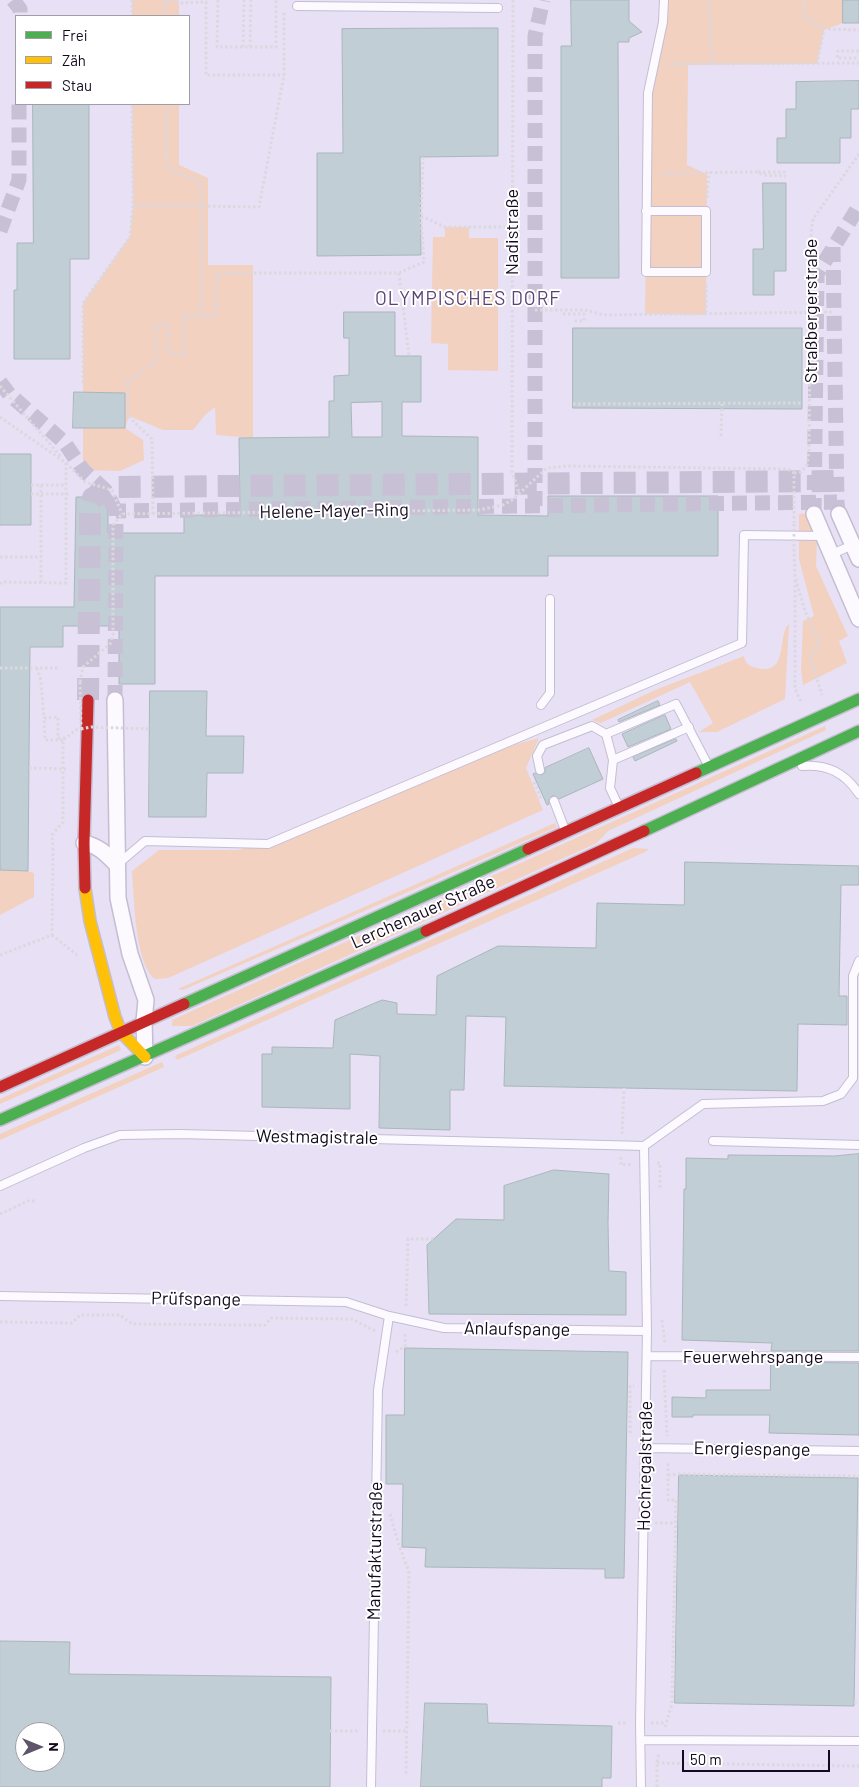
<!DOCTYPE html>
<html>
<head>
<meta charset="utf-8">
<style>
	body { margin:0 }
	#map { position:relative; width:859px; height:1787px; overflow:hidden; background:#e8e0f5; font-family:Barlow,sans-serif }
	canvas { display:block }
	.legend { position:absolute; left:15px; top:15px; width:175px; height:90px; box-sizing:border-box; background:#fff; border:1px solid #a19da5; margin:0; padding:6px 9px; list-style:none; font-size:15px; color:#140a1f }
	.legend li { display:flex; align-items:center; gap:10px; height:25px }
	.legend b { width:25px; border:1px solid #a19da5 }
	.north { position:absolute; left:15px; top:1722px; width:50px; height:50px; box-sizing:border-box; background:#fff; border:1px solid #a19da5; border-radius:50%; rotate:90deg; font-size:14px; font-weight:700; line-height:20px; text-align:center; color:#140a1f }
	.north::after { content:''; display:block; margin:auto; width:18px; height:22px; background:#5e556a; clip-path:polygon(50% 0,100% 100%,50% 72%,0 100%) }
	.scale { position:absolute; left:682px; top:1750px; width:148px; height:22px; box-sizing:border-box; border:2px solid #140a1f; border-top:0; padding-left:6px; font-size:15px; line-height:18px; white-space:nowrap; color:#140a1f; -webkit-text-stroke:4px #fff; paint-order:stroke }
</style>
</head>
<body>
<div id="map">
<canvas width="859" height="1787"></canvas>
<ul class="legend">
<li><b style="height:6px;background:#4caf50"></b>Frei</li>
<li><b style="height:6px;background:#ffc107"></b>Zäh</li>
<li><b style="height:6px;background:#c62828"></b>Stau</li>
</ul>
<div class="north">N</div>
<div class="scale">50 m</div>
</div>
<script>
const ctx = document.querySelector('canvas').getContext('2d');
ctx.lineJoin = 'round';
function fill(path, color) {
  ctx.fillStyle = color;
  ctx.fill(path, 'evenodd');
}
function stroke(path, color, width, dash) {
  ctx.strokeStyle = color;
  ctx.lineWidth = width;
  ctx.lineCap = dash ? 'butt' : 'round';
  ctx.setLineDash(dash || []);
  ctx.stroke(path);
}
function label(font, color, halo, rows, align = 'center') {
  ctx.font = font + ' Barlow,sans-serif';
  ctx.lineWidth = 4;
  ctx.setLineDash([]);
  ctx.textBaseline = 'middle';
  ctx.strokeStyle = halo;
  ctx.fillStyle = color;
  for (const [text, x, y, turn = 0] of rows) {
    ctx.save();
    ctx.translate(x, y);
    ctx.rotate((+turn || 0) * Math.PI / 180);
    ctx.textAlign = isNaN(turn) ? turn : align;
    if (halo) ctx.strokeText(text, 0, 0);
    ctx.fillText(text, 0, 0);
    ctx.restore();
  }
}
fill(new Path2D(`
	M132 0H179V16H132Z
	M662 0H843V23L824 30 817 64 688 65 687 165 707 174 706 315 645 314 648 93 661 25Z
	M132 104H179V165L208 178V265H253V438L216 435 215 407 205 415 193 430H163L129 416 125 428 143 440 144 460 120 471 83 470V303L130 236 133 205Z
	M445 227H469V238H498V371L448 370V344L431 343 433 237H445Z
	M815 513 817 539 816 566 848 636 839 641 847 663 803 685 801 671 803 621 814 616 799 559V514Z
	M789 624 785 699 717 732H699L713 723 690 682 601 723 592 720 655 690 744 656C745 662 747 665 753 667 791 679 776 635 789 624Z
	M825 726 826 730 608 831 597 843 192 1026H172V1020Z
	M539 738 526 768 543 810 168 978 155 979C135 964 134 897 132 871L159 850H239L517 744Z
	M555 823 557 827 183 990 178 989Z
	M633 848 649 849 645 852 177 1060 175 1056Z
	M0 870 28 871 34 873V897L0 915Z
	M119 1045 121 1050 0 1104V1099Z
	M162 1062 164 1067 0 1140V1134Z`), '#f2d1c0');
const building = new Path2D(`
	M571 0H629V21L642 32 629 38V42H618L619 278H561V46H571Z
	M843 0H859V23H843Z
	M469 28H498V156L420 157 421 255 317 256V153H343L342 29Z
	M859 81V109H851V138H840V163H777V138H786V109H796V82Z
	M33 104H89V259H70V359H14V290H17V243H33Z
	M763 183H786V271H774V295H753V249H763Z
	M344 312H395V356H421V402H402V436L478 437V515L548 516V496H718V556H548V576H155V684H119V626H63V647H30L28 871 0 870V607H74L76 497H108V533H184V515H240L239 438 329 437V401H334V376L349 375V338H344ZM382 402V437H352L351 403Z
	M573 328H802V409L573 408Z
	M74 392 125 393V428H73Z
	M0 454H31V525H0Z
	M150 691H207L206 736H244L243 773H207L206 817H149Z
	M658 701 660 705 619 722 618 720Z
	M665 715 671 729 628 747 622 734 624 733Z
	M676 739 677 741 635 761 633 757Z
	M589 748 603 779 559 799 555 796H552L549 800V804L547 805 533 774 535 773 542 775 545 772V768Z
	M685 862 859 866V885H841L839 996H847V1025L798 1024 797 1091 504 1086 506 1017 466 1016 464 1090H450V1130L379 1128 380 1056 350 1054V1109L262 1107V1054H272V1047L333 1048 335 1020 382 1000 397 1003V1014L436 1015 437 976 498 946 596 948 597 903 684 905Z
	M859 1154V1351H771L772 1343 682 1340 684 1189H686V1158L728 1159V1155L834 1156Z
	M554 1170 609 1174 608 1223 609 1271 626 1272V1315L429 1314 427 1245 456 1219 504 1220V1186Z
	M405 1348 628 1352 624 1578H605V1569L425 1567 426 1548 402 1547 403 1484H386V1415H404Z
	M771 1362 859 1363V1435L769 1433 770 1415H693V1417H672V1397L706 1398V1390H770Z
	M679 1475 858 1478 854 1706 675 1703Z
	M0 1641 70 1642 69 1674 331 1677 330 1787H0ZM25 1732H55V1762H25Z
	M425 1703 487 1704 488 1723 612 1726 611 1778H602V1787H421Z`);
fill(building, '#c2ced5');
stroke(building, '#a9b6bc', 1);
stroke(new Path2D(`
	M13 0 20 9V16
	M0 231 19 180V104
	M833 247 837 502 838 511
	M0 382 9 394 64 442 83 470 105 490 116 511
	M535 506V36L543 0
	M814 513 817 274 859 206
	M115 700 116 511 837 502`), '#c8c0d5', 15, [15, 8]);
stroke(new Path2D(`
	M88 700 90 511 93 498 112 487 836 481`), '#c8c0d5', 22, [22, 11]);
const lane = new Path2D(`
	M297 6 498 8
	M646 211H706V272H646L648 93 663 22 664 0
	M832 554 855 544
	M541 705 550 693V599
	M606 734 613 760 610 788 618 805
	M613 760 689 727
	M802 766C828 764 845 773 859 794
	M540 770 537 756 543 745 592 726 606 734 676 704 708 765
	M554 801 565 830
	M118 864 145 841 268 844 742 643 744 535 823 536
	M713 1141 859 1145
	M644 1146 703 1104 823 1101 841 1094 853 1078V976L859 961
	M0 1186 84 1148 120 1135 180 1134 644 1146
	M0 1296 346 1302 389 1316 444 1328 647 1331
	M647 1356 859 1357
	M645 1448 859 1451
	M641 1740 859 1741
	M371 1787 378 1390 389 1316
	M641 1787 640 1723 647 1331 644 1146`);
const street = new Path2D(`
	M814 514 859 619
	M839 514 859 559
	M115 700 118 898 130 954 146 1000 144 1021 145 1057
	M84 843C99 846 106 854 117 865`);
const fast = new Path2D(`
	M696 773 859 699
	M644 831 859 731
	M184 1004 528 849
	M0 1120 426 931`);
const slow = new Path2D(`
	M85 888 90 921 115 1017 121 1032 145 1057`);
const jam = new Path2D(`
	M528 849 696 773
	M85 888 84 843 88 700
	M426 931 644 831
	M0 1087 184 1004`);
stroke(lane, '#c5bdd2', 10);
stroke(street, '#c5bdd2', 18);
stroke(fast, '#c5bdd2', 14);
stroke(slow, '#c5bdd2', 14);
stroke(jam, '#c5bdd2', 14);
stroke(new Path2D(`
	M132 0V16
	M165 0V16
	M166 0 179 3 206 2V75H284
	M218 0 217 47H276V0
	M513 0 512 471 519 493
	M709 0 712 64
	M804 0 803 16 824 29 859 30
	M243 47 244 0
	M250 47 251 0
	M859 51H838L837 58H859
	M667 64 859 63
	M817 64 824 29
	M758 172H786
	M660 173 757 172 763 175 786 176
	M707 198 709 172
	M133 205 259 207 284 75V11
	M421 216 445 227H512
	M399 273 409 356
	M706 285V315
	M535 310H585L604 315 834 312
	M563 314H584V321H573
	M201 316H216L217 273H399L424 262 421 216 423 157
	M83 383V303L130 237 133 205 132 104
	M0 386 62 458
	M573 404 802 403
	M0 417 66 463V583L2 582 0 584
	M721 436 722 404
	M66 463 85 482 112 490 122 514
	M794 473 801 472 807 465 809 452 811 232 813 219 859 154
	M31 485H66
	M41 485V583
	M153 514 152 439 128 416V382L156 361V324H167L168 353H185L184 316H201V182L167 169 166 104
	M794 549 795 576 805 611 820 644 810 656 822 695
	M0 557H41
	M795 580V689L801 702
	M0 668H60
	M37 668 41 681 44 718
	M80 682 83 667 110 644 113 635V525L122 514 479 510 503 505 512 500 547 468 568 466 788 469 794 473V523
	M63 740H45L44 718 58 717V738H66
	M29 768 66 769
	M534 782 541 799
	M52 935 77 955
	M0 955 52 935 53 850
	M622 1134 624 1088
	M621 1157V1165L633 1164
	M657 1163H660V1189
	M0 1214 28 1201H35
	M406 1306 408 1239H433
	M662 1320 665 1343
	M0 1322 72 1323 80 1315H120L132 1324 265 1325 271 1318 352 1319 375 1331
	M396 1352 405 1346V1333
	M664 1370 667 1436
	M630 1433V1386H634
	M668 1475 677 1474 859 1476
	M390 1514 399 1545 409 1572 406 1775
	M655 1523H675
	M854 1702H859
	M618 1723H628
	M651 1723H666
	M665 1727 672 1704 676 1500H668V1462
	M330 1731H360
	M383 1731H407
	M657 1763 859 1766
	M657 1787V1763L659 1753`), '#dbd8e0', 3, [2.5, 2.5]);
stroke(lane, '#fcfafe', 8);
stroke(street, '#fcfafe', 15);
stroke(fast, '#4caf50', 11);
stroke(slow, '#ffc107', 11);
stroke(jam, '#c62828', 11);
stroke(new Path2D(`
	M31 494H71
	M794 524V547
	M81 729 91 727 150 729
	M53 850 52 835 63 822V740L76 730 81 729 80 682`), '#dbd8e0', 3, [2.5, 2.5]);
label('18px', '#140a1f', '#fff', [
	["Nadistraße",512,232,-90],
	["Straßbergerstraße",811,311,-90],
	["Helene-Mayer-Ring",334,511,-1],
	["Lerchenauer Straße",423,912,-24],
	["Westmagistrale",317,1137,1],
	["Prüfspange",196,1299,1],
	["Anlaufspange",517,1329,1],
	["Feuerwehrspange",753,1357],
	["Energiespange",752,1449,1],
	["Hochregalstraße",645,1466,-89],
	["Manufakturstraße",375,1551,-89]
]);
ctx.letterSpacing = '1px';
label('19px', '#5a4477', '#fff', [
	["OLYMPISCHES DORF",468,299]
]);
ctx.letterSpacing = '0px';
</script>
</body>
</html>
